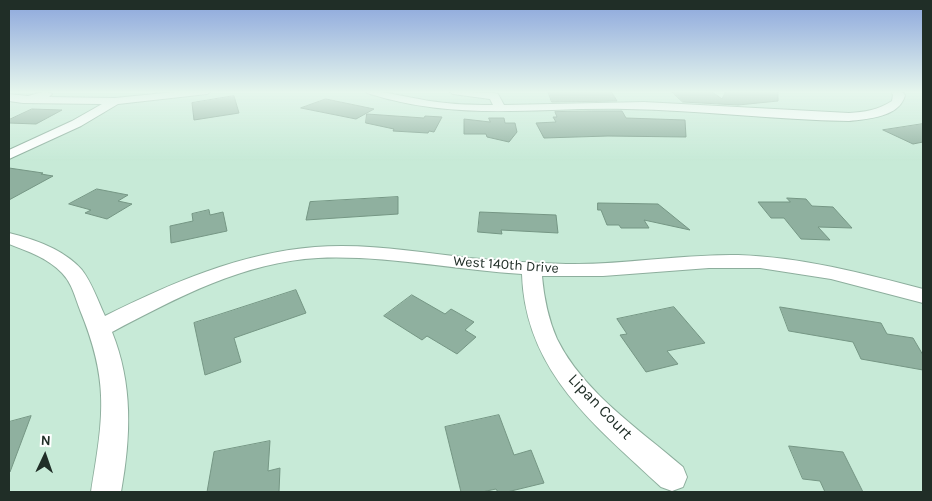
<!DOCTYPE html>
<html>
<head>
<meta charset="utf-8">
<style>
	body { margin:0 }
	#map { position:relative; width:932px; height:501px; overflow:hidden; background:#c7ead7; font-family:Karla,sans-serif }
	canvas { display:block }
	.frame { position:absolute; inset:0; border:10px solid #202e27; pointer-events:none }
	.north { position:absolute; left:20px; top:431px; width:50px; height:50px; -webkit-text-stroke:4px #fff; paint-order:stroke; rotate:3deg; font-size:14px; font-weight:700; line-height:20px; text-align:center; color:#202e27 }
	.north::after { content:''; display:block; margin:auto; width:18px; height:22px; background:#202e27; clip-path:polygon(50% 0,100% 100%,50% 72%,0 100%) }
</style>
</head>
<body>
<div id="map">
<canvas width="932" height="501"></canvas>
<div class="frame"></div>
<div class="north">N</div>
</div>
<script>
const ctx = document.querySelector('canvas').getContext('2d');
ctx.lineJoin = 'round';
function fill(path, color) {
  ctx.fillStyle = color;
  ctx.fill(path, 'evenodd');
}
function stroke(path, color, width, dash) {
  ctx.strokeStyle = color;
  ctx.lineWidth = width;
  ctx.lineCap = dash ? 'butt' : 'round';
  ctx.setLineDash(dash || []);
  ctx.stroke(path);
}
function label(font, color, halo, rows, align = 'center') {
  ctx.font = font + ' Karla,sans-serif';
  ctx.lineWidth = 4;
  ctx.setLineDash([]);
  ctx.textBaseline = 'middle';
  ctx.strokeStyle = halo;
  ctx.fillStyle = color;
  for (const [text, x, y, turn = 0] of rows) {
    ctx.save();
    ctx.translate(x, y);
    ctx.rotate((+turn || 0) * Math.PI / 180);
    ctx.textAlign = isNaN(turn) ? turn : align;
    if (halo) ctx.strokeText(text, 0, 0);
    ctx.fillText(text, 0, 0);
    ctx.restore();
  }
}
const building = new Path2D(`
	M548 91H611L617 101 552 102Z
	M671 91H711L722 99 726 91H778V101L738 105 683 102Z
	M234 96 239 113 194 120 192 103Z
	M326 99 374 109 356 119 301 108Z
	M32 109 62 110 36 124 9 123V120Z
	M592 111H622L626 118 685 120 686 137 608 136 544 138 536 123 556 122 553 117H557L555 112Z
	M367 114 424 118 425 116 442 117 434 132 429 131 428 133 393 131 394 129 366 123Z
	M489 118H504L505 123H515L517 132 509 142 487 137 486 134H464V119L490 122Z
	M923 124V142L913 144 883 130Z
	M9 168 43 173 41 174 53 176 9 200Z
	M97 189 128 195 118 201 132 204 107 219 85 213 91 210 69 204Z
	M398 197V214L306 220 310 202Z
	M787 198 806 199 812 206 833 207 852 228 818 227 830 240 801 239 784 218H771L758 202H790Z
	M598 203 658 204 690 230 644 220 649 228H621L619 225H607L601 210H598Z
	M209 210 210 215 223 212 227 231 171 243 170 226 193 221 192 214Z
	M480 212 556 215 558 233 501 230 502 234 478 232Z
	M296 290 306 313 234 338 241 362 205 375 194 323Z
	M412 295 445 314 451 309 474 322 465 330 476 337 457 354 427 336 422 340 384 316Z
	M674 307 705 343 667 351 678 364 646 372 620 335 627 334 617 319Z
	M780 307 881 323 887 334 913 338 923 355V370L861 359 853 342 789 331Z
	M499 415 514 455 531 450 544 483 507 492H498L496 489 482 492H461L445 427Z
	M31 416 10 472H9V422Z
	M270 441 268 471 280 468 279 492H207L214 452Z
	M789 446 843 452 863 492H825L820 481 803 479Z`);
fill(building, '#8fb09f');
stroke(building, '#759684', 1);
const minor = new Path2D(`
	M46 91 52 94 49 97 115 98 184 91H212L207 94 118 104 81 126 9 159V150L72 121 102 104 23 103 9 101V94L28 96Z
	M366 91C384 91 401 96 419 99 443 104 468 105 493 105L490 99 453 94 448 91 494 93 498 94 504 105 644 102 849 113C865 112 878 110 892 101L893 95 891 91H901L905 95C900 117 868 119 849 121 775 120 700 110 626 109 535 107 456 122 367 93Z
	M9 233C34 239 65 250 82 270 92 283 98 301 105 316 171 283 240 253 315 247 366 243 418 252 469 258 501 261 534 263 566 264 623 265 680 254 738 255 801 257 862 273 923 289V303L831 279 760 268H709L603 276H542C544 298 548 318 557 339 583 392 639 429 683 467L687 477 683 487 672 491 661 487C596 426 525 372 522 274 454 270 386 255 318 258 244 262 176 298 112 332 133 384 131 437 121 492H91C103 418 110 383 80 310 75 297 72 283 62 273 48 258 27 251 9 244Z`);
stroke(minor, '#8dae9d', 2);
fill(minor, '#fff');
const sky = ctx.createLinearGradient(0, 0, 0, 161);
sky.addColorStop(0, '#8ba6dc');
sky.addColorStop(0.57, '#e6f6ed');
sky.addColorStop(1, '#e6f6ed00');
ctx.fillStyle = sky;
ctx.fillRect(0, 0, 932, 161);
label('14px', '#202e27', '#fff', [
	["West 140th Drive",506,265,4]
]);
label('16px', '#202e27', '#fff', [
	["Lipan Court",600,407,46]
]);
</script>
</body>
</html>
